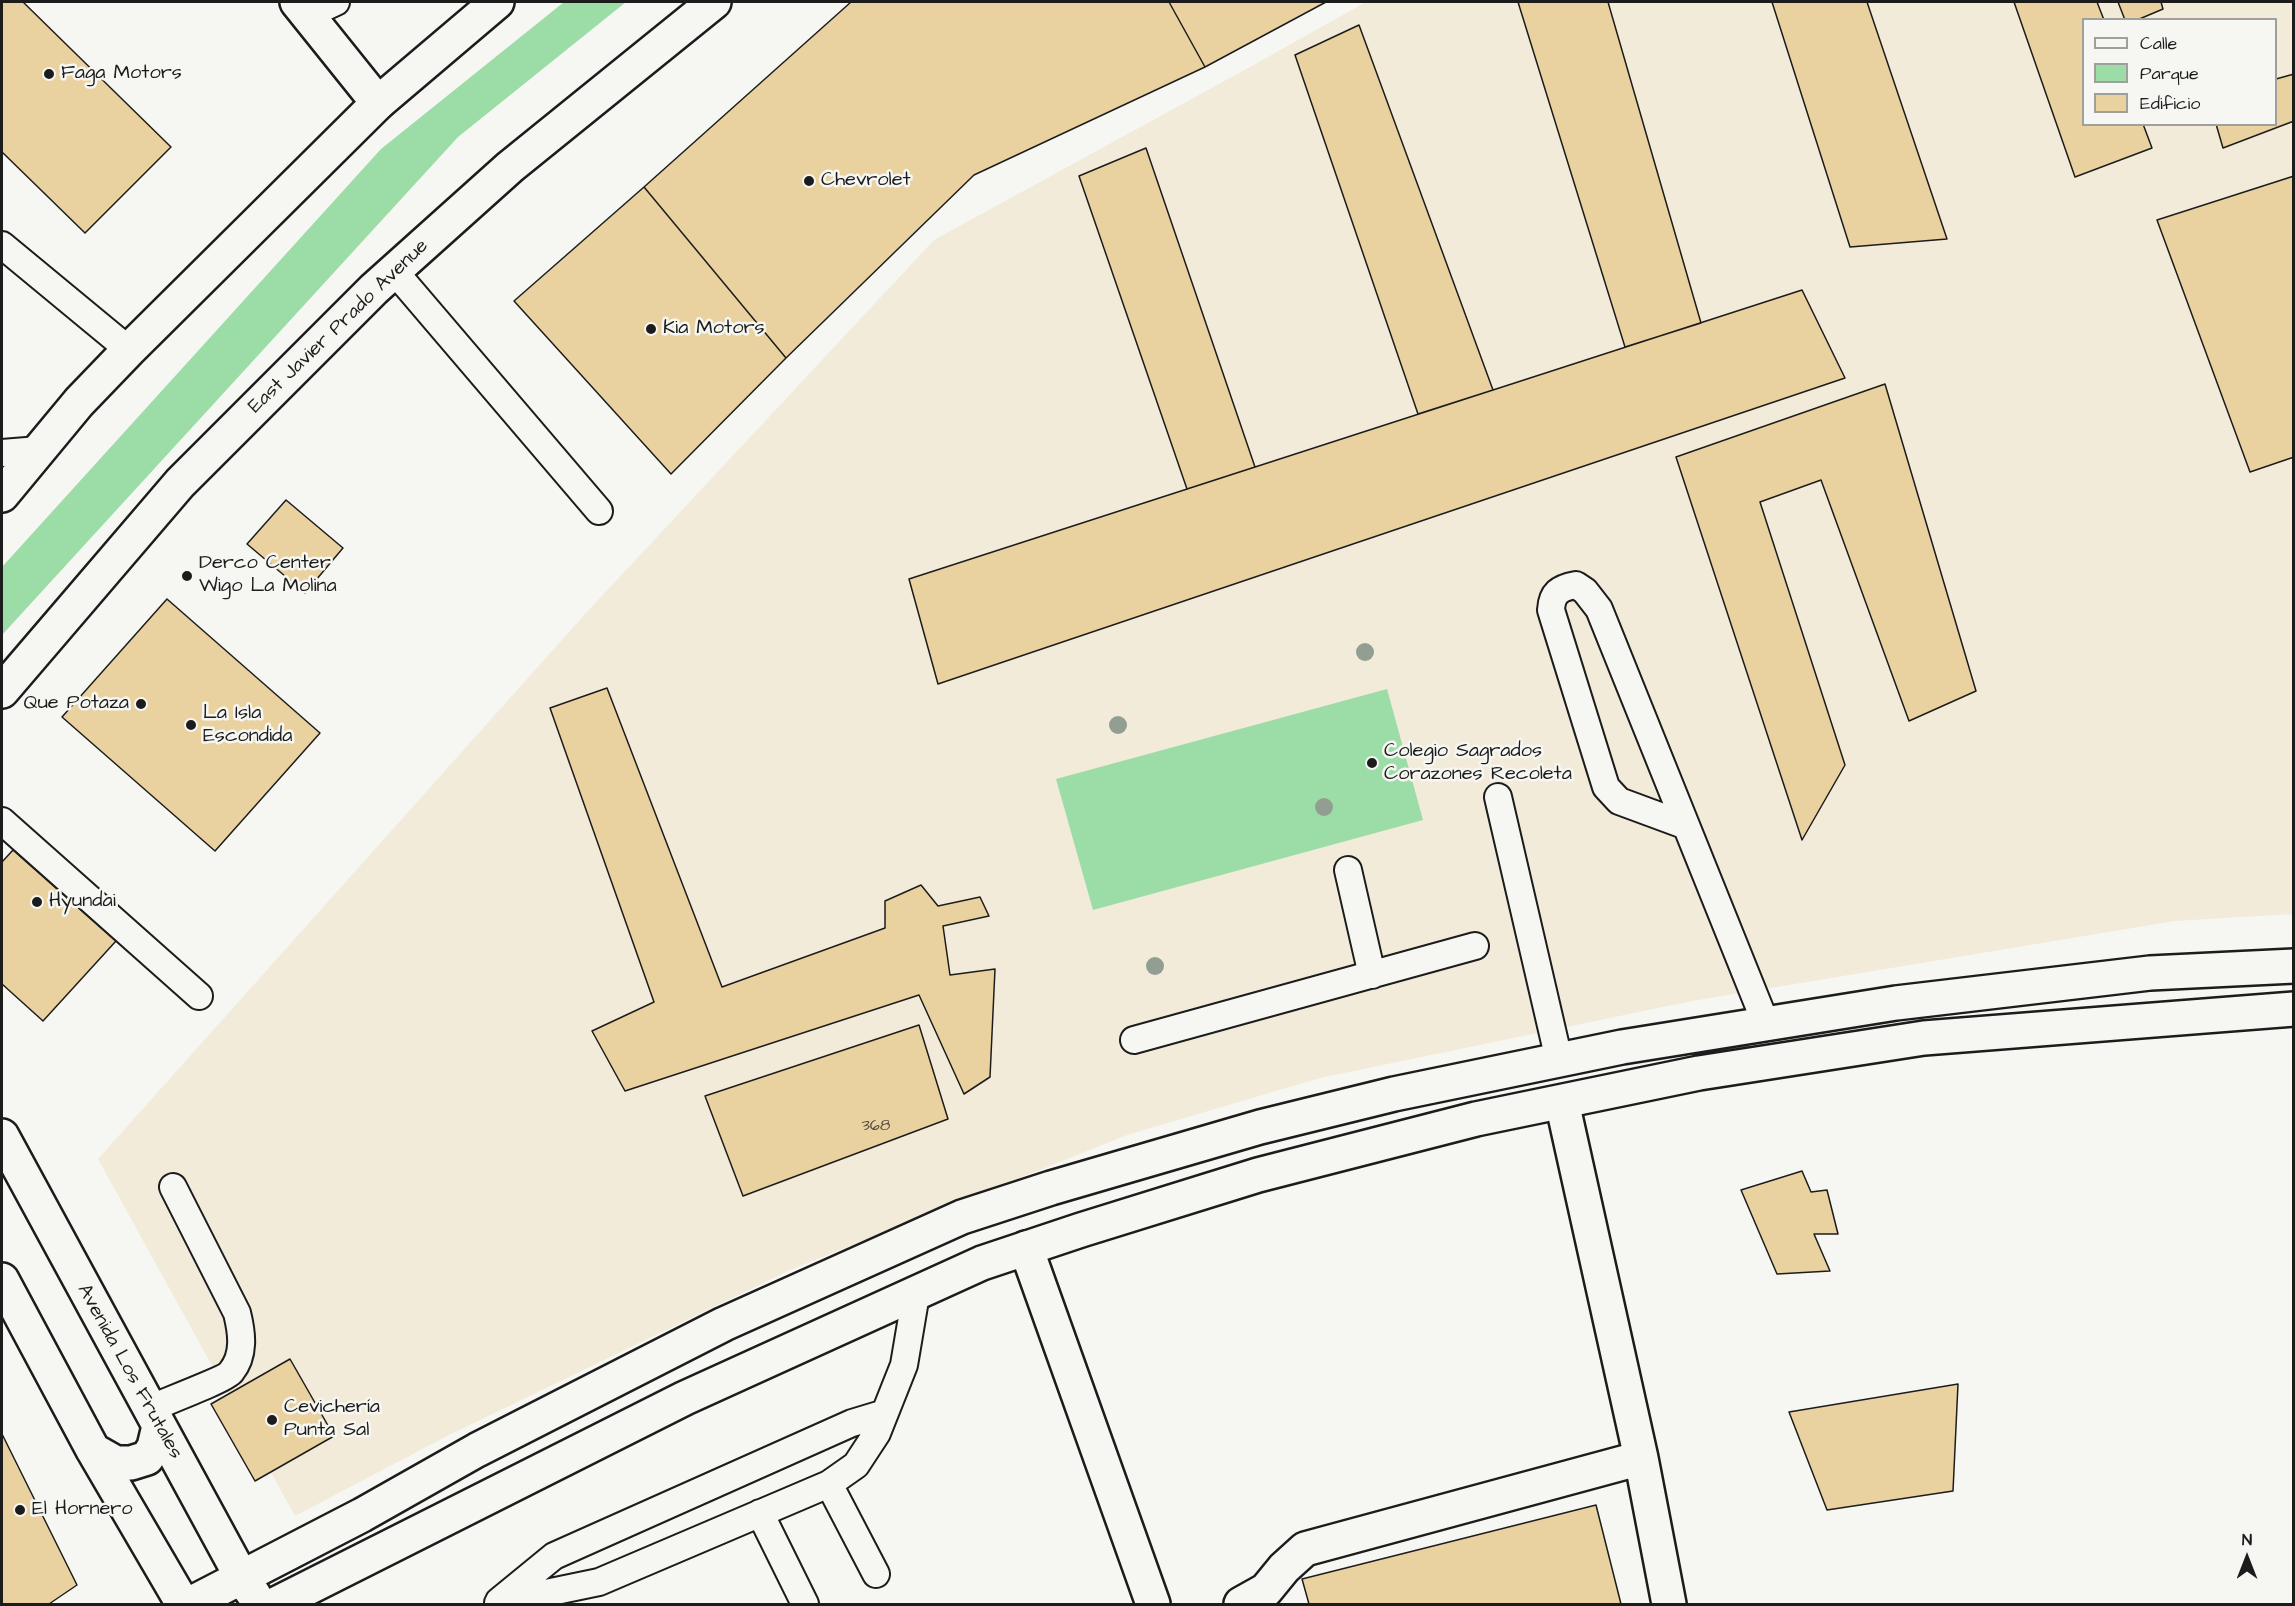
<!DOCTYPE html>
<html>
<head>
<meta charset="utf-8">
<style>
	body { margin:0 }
	#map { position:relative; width:2295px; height:1606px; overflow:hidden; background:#f6f6f2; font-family:"Architects Daughter",sans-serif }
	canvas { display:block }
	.frame { position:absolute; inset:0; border:3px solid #1c1c1c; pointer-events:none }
	.legend { position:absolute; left:2082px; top:18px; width:195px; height:108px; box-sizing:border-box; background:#f6f6f2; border:2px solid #9f9f9c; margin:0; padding:8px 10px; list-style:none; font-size:18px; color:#1c1c1c }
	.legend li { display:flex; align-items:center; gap:12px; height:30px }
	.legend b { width:30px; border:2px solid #9f9f9c }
	.north { position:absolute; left:2217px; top:1528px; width:60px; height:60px; -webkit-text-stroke:4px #f6f6f2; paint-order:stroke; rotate:0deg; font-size:16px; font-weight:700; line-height:24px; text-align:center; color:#1c1c1c }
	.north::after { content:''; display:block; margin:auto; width:21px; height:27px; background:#1c1c1c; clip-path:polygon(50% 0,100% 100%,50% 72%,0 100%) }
</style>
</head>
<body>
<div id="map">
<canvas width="2295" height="1606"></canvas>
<div class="frame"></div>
<ul class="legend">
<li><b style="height:8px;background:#f6f6f2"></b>Calle</li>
<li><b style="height:16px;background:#9cdda7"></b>Parque</li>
<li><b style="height:16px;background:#ead2a0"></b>Edificio</li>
</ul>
<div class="north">N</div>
</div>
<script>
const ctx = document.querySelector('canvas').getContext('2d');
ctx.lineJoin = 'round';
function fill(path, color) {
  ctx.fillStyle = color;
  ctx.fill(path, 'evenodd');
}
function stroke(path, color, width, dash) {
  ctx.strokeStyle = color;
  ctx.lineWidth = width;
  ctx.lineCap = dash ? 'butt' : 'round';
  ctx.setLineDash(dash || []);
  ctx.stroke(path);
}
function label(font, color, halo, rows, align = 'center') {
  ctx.font = font + ' "Architects Daughter",sans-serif';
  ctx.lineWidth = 5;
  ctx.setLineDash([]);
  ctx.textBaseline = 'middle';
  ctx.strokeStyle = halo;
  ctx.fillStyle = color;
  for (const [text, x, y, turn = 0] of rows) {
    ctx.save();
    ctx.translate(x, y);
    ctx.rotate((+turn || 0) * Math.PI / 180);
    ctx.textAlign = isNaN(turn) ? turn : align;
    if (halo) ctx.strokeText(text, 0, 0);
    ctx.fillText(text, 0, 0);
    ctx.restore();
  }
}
fill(new Path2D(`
	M1366 2H2293V914L2175 921 1692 1001 1320 1078 1127 1135 790 1270 447 1436 295 1516 98 1159 586 613 934 240 1250 67ZM2084 20H2276V124H2084Z`), '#f2ebd9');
fill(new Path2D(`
	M564 2H626L458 137 2 635V567L381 149Z
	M1387 689 1423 820 1093 910 1056 779Z`), '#9cdda7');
const building = new Path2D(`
	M2 2H23L171 147 85 233 2 152Z
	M851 2H1169L1205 67 974 175 786 358 644 187Z
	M1169 2H1326L1205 67Z
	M1518 2H1608L1701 323 1625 347Z
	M1772 2H1867L1947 239 1850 247Z
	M2014 2H2097L2104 20H2084V124H2143L2152 148 2075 177Z
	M2118 2H2161L2163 9 2137 20H2125Z
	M1359 25 1493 390 1418 414 1295 55Z
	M2294 74V121L2223 148 2216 124H2276V79Z
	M1146 148 1255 467 1187 489 1079 176Z
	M2294 176V457L2250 472 2157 220Z
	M644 187 786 358 671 474 514 301Z
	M1802 290 1845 378 938 684 909 579Z
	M1885 384 1976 691 1909 721 1821 480 1760 502 1845 765 1802 840 1676 457Z
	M286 500 343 548 305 593 247 544Z
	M167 599 320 733 215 851 62 717Z
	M607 688 722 987 885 928V901L921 885 938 906 980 897 989 916 943 926 950 975 995 969 990 1077 964 1094 919 995 625 1091 592 1031 654 1002 550 708Z
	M13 850 116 941 43 1021 2 984V862Z
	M919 1025 948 1119 743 1196 705 1096Z
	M1802 1171 1811 1192 1827 1190 1838 1234H1814L1830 1271 1777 1274 1741 1190Z
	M290 1359 334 1436 255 1481 211 1404Z
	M1958 1384 1953 1491 1827 1510 1789 1412Z
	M2 1434 77 1585 49 1604H2Z
	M1596 1505 1621 1604H1309L1302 1579Z`);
fill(building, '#ead2a0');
stroke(building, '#1c1c1c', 1.5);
const service = new Path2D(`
	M308 15 336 2
	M2 245 129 350
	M395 272 599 511
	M2 453 39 450
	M1498 797 1559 1060
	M2 821 199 996
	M1684 825 1619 801 1606 787 1551 610C1552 593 1559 588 1576 585L1585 591 1599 609 1766 1024
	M1348 870 1372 975
	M1134 1040 1475 946
	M149 1409C162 1403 226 1379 231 1372 245 1355 242 1333 237 1313L173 1187
	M829 1484 876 1574
	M760 1513 805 1604
	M499 1601 554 1556 852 1423 885 1413
	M498 1603 599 1582 829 1484 856 1465 877 1433 904 1365 916 1294`);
const minor = new Path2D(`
	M297 2 378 103
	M1562 1102 1641 1458 1669 1604
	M1026 1248 1153 1604
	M1241 1604 1266 1590 1284 1568 1305 1549 1641 1458`);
const secondary = new Path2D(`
	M2 1136 242 1578 254 1595
	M2 1280 93 1450 183 1604
	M93 1450 116 1463H131L147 1458 154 1447 159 1426
	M190 1604 362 1515 477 1450 724 1324 962 1217 1051 1188 1260 1127 1394 1094 1622 1047 1896 1003 2150 973 2294 966
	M276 1604 685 1398 982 1263 1081 1230 1258 1175 1476 1119 1699 1073 1924 1038 2294 1009`);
const primary = new Path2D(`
	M2 495 79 402 129 350 378 103 497 2
	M2 691 180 483 374 289 510 167 714 2`);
stroke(service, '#1c1c1c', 30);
stroke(minor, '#1c1c1c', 38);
stroke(secondary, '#1c1c1c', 38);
stroke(primary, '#1c1c1c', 38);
stroke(service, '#f6f6f2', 26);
stroke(minor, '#f6f6f2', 33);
stroke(secondary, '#f6f6f2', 33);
stroke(primary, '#f6f6f2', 33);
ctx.fillStyle = '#939e93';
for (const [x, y] of [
	[1365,652],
	[1118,725],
	[1324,807],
	[1155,966]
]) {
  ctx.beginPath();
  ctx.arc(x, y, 9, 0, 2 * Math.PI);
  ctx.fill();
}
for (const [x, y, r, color] of [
	[49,74,6,"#1c1c1c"],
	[809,181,6,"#1c1c1c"],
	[651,329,6,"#1c1c1c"],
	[187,576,6,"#1c1c1c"],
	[141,704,6,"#1c1c1c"],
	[191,725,6,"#1c1c1c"],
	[1372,763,6,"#1c1c1c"],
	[37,902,6,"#1c1c1c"],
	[272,1420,6,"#1c1c1c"],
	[20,1510,6,"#1c1c1c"]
]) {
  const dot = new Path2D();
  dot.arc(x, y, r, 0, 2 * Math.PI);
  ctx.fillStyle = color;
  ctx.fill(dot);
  stroke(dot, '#f6f6f2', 2);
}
label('16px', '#504a3d', null, [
	["368",876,1127]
]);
label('20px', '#1c1c1c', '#f6f6f2', [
	["Faga Motors",61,74],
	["Chevrolet",821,181],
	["Kia Motors",663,329],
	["Derco Center",199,564],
	["Wigo La Molina",199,587],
	["Que Potaza",129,704,"right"],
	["La Isla",203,714],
	["Escondida",203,737],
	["Colegio Sagrados",1384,752],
	["Corazones Recoleta",1384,775],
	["Hyundai",49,902],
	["Cevichería",284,1408],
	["Punta Sal",284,1431],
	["El Hornero",32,1510]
], 'left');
label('20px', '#1c1c1c', '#f6f6f2', [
	["East Javier Prado Avenue",339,327,-44],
	["Avenida Los Frutales",129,1372,61]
]);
</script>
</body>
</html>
